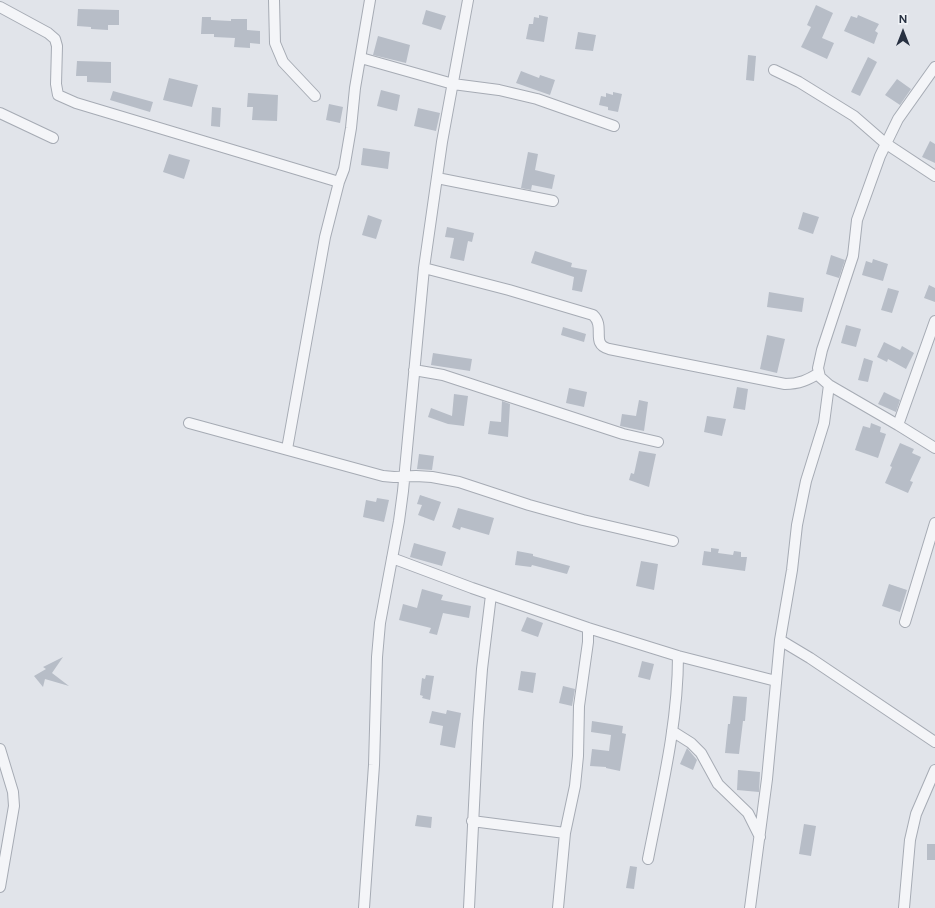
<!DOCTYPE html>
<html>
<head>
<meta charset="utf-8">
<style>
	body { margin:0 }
	#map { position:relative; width:935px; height:908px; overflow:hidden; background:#e1e4ea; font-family:Figtree,sans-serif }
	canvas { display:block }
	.north { position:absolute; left:883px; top:12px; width:40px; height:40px; -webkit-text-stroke:3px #f0f3f7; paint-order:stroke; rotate:0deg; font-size:11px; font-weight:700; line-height:16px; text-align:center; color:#283142 }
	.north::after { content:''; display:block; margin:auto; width:14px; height:18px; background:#283142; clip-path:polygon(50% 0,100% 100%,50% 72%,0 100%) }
</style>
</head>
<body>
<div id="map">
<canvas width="935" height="908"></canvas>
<div class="north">N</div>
</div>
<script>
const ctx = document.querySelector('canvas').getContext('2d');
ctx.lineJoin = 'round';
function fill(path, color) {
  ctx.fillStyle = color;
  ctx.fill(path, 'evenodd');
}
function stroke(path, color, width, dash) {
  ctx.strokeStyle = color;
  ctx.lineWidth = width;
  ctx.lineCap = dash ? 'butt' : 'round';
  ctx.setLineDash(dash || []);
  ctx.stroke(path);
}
fill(new Path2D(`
	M816 5 833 13 822 38 834 43 827 59 801 47 811 27 807 25Z
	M78 9 119 10V25H108V30L91 29V27L77 26Z
	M426 10 446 16 441 30 422 24Z
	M539 15 548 17 544 42 526 39 529 24H533L534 17 539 18Z
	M858 15 879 24 875 31 878 33 874 44 844 31 851 16 857 18Z
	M202 17H211V20L231 21V19H247V30L260 31V44L250 43V48L234 47 235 38 214 37V34H201Z
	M578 32 596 35 593 51 575 49Z
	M378 36 410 45 406 63 373 55Z
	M748 55 756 56 754 81 746 80Z
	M868 57 877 62 860 96 851 92Z
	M77 61 111 62V83L87 82V76H76Z
	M521 71 539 78 540 75 555 80 550 95 516 83Z
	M169 78 198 85 192 107 163 100Z
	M897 79 911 89 900 105 885 95Z
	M381 90 400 95 397 111 377 106Z
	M113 91 153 102 150 112 110 100Z
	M613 92 622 94 618 112 608 110V107L599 105 601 96 606 97V93L613 95Z
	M248 93 278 95 277 121 252 120 253 107H247Z
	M329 104 343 107 340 123 326 120Z
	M212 107 221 108 220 127 211 126Z
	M418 108 440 113 436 131 414 126Z
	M930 141 935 144V163L922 157Z
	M363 148 390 152 388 169 361 165Z
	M528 152 538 154 535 170 555 175 552 189 532 185 531 190 521 188Z
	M169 154 190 160 184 179 163 172Z
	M803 212 819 217 813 234 798 229Z
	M368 215 382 220 376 239 362 235Z
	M447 227 474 233 472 242 468 241 464 261 450 258 454 238 445 237Z
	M535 251 572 263 571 267 587 270 582 292 572 290 574 277 531 263Z
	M831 255 845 260 839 278 826 274Z
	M873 259 888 264 883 281 862 275 866 261 872 263Z
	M929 285 935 288V302L924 298Z
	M888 288 899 291 892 313 881 310Z
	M769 292 804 298 802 312 767 307Z
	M846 325 861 329 856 347 841 343Z
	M563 327 586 334 584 342 561 335Z
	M767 335 785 339 777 373 760 369Z
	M884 342 900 350 902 346 914 353 906 369 888 359 887 362 877 357Z
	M433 353 472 359 470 371 431 365Z
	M864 358 873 361 868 382 858 380Z
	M737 387 748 389 745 410 733 408Z
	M569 388 587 392 584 407 566 403Z
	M884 392 900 400 896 412 878 404Z
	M454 394 468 396 464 426 448 424 428 417 431 408 452 416Z
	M639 400 648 402 644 431 620 426 622 414 636 416Z
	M502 401 510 404 508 437 488 434 490 421 501 422Z
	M707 416 726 419 722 436 704 432Z
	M871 423 881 427 880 432 886 434 878 458 855 450 863 426 870 428Z
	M900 443 914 449 912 453 921 457 910 481 913 482 908 493 885 483 892 467 890 466Z
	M639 451 656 454 649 487 629 480 631 473 634 474Z
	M419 454 434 456 432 470 417 469Z
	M420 495 441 502 434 521 418 515 422 505 417 504Z
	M377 498 389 500 384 522 363 517 366 500 376 502Z
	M458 508 494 518 489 535 461 527 460 530 452 527Z
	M414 543 446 552 442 566 410 557Z
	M711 548 719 549 718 553 733 555 734 551 741 552V557H747L745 571 702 565 704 551 711 552Z
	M517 551 533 554V556L570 566 567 574 532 565 531 567 515 565Z
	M641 561 658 564 654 590 636 586Z
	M889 584 907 590 900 612 882 606Z
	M422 589 443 595 441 600 471 606 469 618 443 613 437 635 429 633 431 628 399 620 403 604 417 608Z
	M527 617 543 623 538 637 521 631Z
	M63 657 52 673 69 686 45 679 43 687 34 676 46 669 43 667Z
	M642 661 654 664 650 680 638 677Z
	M521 671 536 673 533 693 518 690Z
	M426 675 434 676 430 700 422 698 423 696 420 695 422 678 425 679Z
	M563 686 575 689 572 706 559 703Z
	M733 696 747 697 745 721H743L739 754 725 753 728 724H730Z
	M447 710 461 713 455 748 440 745 443 726 429 723 432 711 446 714Z
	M592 721 623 726 622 733 626 734 620 771 606 768V767L590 766 592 749 609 751 611 735 591 732Z
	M687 748 697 760 693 770 680 764Z
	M738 770 760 772 759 792 737 790Z
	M417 815 432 817 431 828 415 826Z
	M804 824 816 826 811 856 799 854Z
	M927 844H935V860H927Z
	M630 866 637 867 634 889 626 888Z`), '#b7bdc7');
const minor = new Path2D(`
	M274 0 275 43 283 62 315 96
	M0 7 48 33 55 39 57 46 56 84 58 95 76 103 339 182
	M361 58 453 84 499 90 537 99 614 126
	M935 67 898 119 880 156 857 220 853 256 822 350 818 368 820 377 829 385 898 425 935 448
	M774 70 799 82 854 116 885 143 935 176
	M0 113 53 138
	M437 178 553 201
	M424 268 509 290 593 315C606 327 590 344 609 349L785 384C799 384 808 380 819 373
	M414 370 443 375 623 434 658 442
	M189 423 383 476 394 477 416 476 432 477 459 482 529 505 583 520 673 541
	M898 425 935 321
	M287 449 325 237 339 182 344 169 351 128 355 88 370 0
	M392 558 472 588 588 628 678 656 776 681
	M905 622 935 523
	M780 640 810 658 935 742
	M672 731 691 743 701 753 718 784 748 813 760 837
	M0 749 13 792 14 806 0 887
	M472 821 565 833
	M648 859C661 792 678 725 678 656
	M364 908 374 765 377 657 380 623 399 521 403 491 424 268 442 142 468 0
	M469 908 478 723 482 669 491 595
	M558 908 565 833 575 786 578 756 579 706 588 642V628
	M750 908 767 779 780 640 792 570 797 525 806 481 824 423 829 385
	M904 908 910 840 916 814 935 770`);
stroke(minor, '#a6abb4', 12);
stroke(minor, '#f4f5f8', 10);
</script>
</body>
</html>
